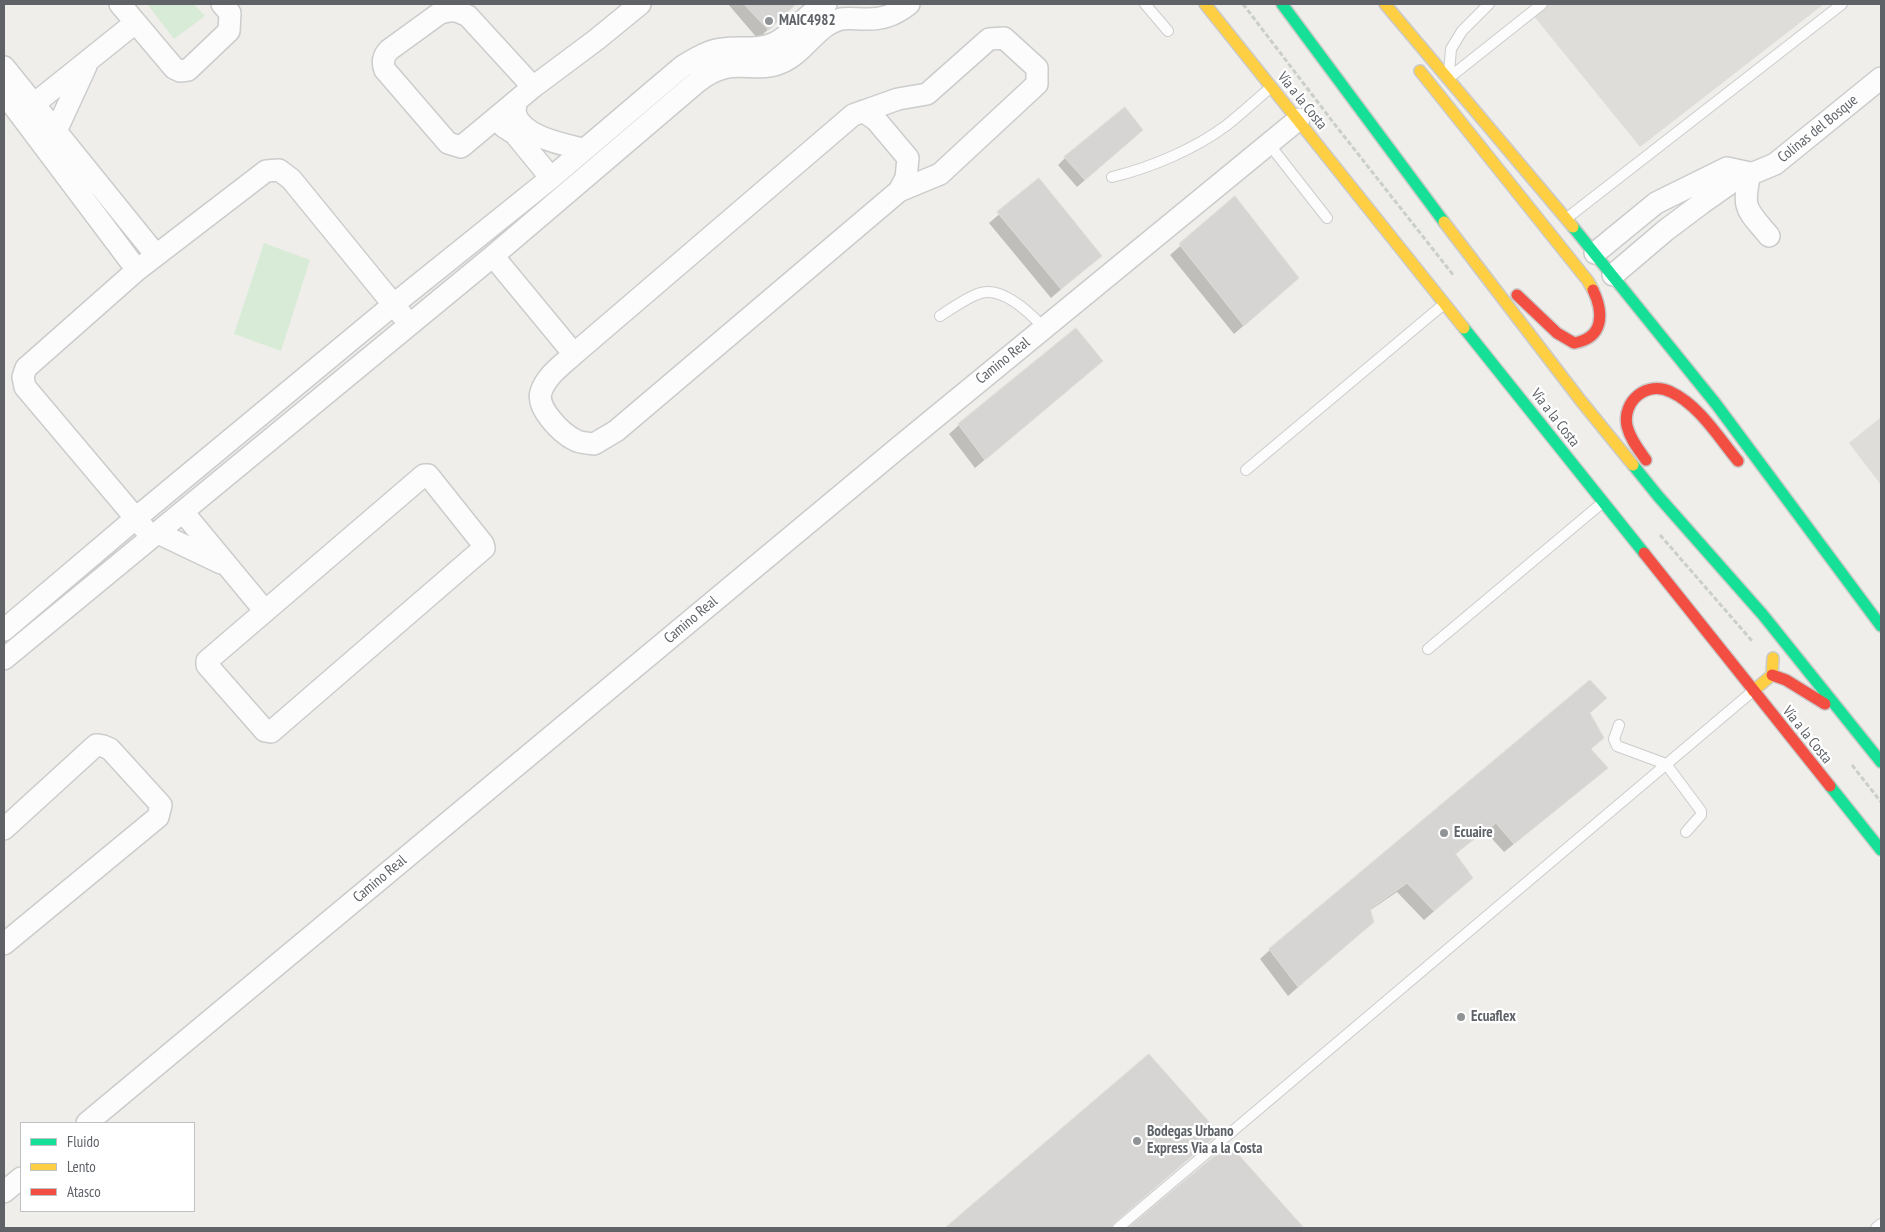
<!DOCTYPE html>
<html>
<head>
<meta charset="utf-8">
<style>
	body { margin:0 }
	#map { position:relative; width:1885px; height:1232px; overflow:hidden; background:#efeeea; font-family:"PT Sans Narrow",sans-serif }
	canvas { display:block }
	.frame { position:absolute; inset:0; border:5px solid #5f6368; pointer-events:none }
	.legend { position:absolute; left:20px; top:1122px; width:175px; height:90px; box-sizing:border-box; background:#fff; border:1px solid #bfc1c3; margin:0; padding:6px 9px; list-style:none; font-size:15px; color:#5f6368 }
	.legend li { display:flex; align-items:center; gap:10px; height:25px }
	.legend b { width:25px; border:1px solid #bfc1c3 }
</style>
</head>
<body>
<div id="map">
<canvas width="1885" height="1232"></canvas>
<div class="frame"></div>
<ul class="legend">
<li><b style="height:6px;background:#16e098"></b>Fluido</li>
<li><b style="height:6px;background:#ffcf43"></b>Lento</li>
<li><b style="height:6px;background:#f24e42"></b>Atasco</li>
</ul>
</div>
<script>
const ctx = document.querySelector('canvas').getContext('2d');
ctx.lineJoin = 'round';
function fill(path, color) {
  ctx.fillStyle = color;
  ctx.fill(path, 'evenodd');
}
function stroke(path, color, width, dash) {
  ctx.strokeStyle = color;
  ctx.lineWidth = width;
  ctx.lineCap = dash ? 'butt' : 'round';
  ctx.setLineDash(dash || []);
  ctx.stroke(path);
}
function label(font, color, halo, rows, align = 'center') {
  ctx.font = font + ' "PT Sans Narrow",sans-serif';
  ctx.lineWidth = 4.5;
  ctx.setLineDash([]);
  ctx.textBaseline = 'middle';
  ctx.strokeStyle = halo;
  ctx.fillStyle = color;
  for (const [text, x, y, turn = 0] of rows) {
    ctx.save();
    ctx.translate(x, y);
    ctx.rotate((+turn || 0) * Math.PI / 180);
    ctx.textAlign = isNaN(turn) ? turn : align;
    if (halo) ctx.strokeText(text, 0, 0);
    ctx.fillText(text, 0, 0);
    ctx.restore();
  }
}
fill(new Path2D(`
	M1548 4H1824L1640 147 1533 15Z
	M1881 417V485L1849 443Z`), '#dfddda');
fill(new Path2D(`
	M147 4H194L205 16 174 39Z
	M264 243 310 260 281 351 234 334Z`), '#d8ebd6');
fill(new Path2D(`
	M728 4H795L758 39Z
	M1135 137 1077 187 1058 165 1065 158Z
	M1039 180 1100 256 1051 298 989 223Z
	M1235 198 1288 287 1234 334 1170 255Z
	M1102 361 975 468 949 434 959 425Z
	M1589 713 1590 749 1607 768 1597 777 1504 852 1485 831 1454 855 1462 887 1424 920 1397 892 1369 911 1373 922 1288 996 1260 959 1270 950Z
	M1149 1056 1218 1133 1112 1224 1110 1228H947Z
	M1228 1145 1302 1228H1130Z`), '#0003');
const building = new Path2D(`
	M744 4H796L769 30Z
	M1125 107 1143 130 1085 180 1064 157Z
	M1039 178 1102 256 1061 289 997 212Z
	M1235 196 1299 278 1244 326 1179 244Z
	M1076 328 1103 361 985 460 958 424Z
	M1590 680 1607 698 1590 713 1604 738 1591 749 1608 768 1514 844 1496 823 1455 853 1473 878 1434 911 1407 883 1370 909 1374 922 1298 987 1269 949Z
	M1149 1054 1219 1133 1114 1223 1111 1228H945Z
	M1229 1144 1304 1228H1128Z`);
fill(building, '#d6d5d3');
stroke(building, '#deddd9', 1);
const lane = new Path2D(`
	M1145 4 1168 31
	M1449 72 1451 49 1462 31 1489 4
	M1450 77 1542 4
	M1269 144 1327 218
	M1112 177C1150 168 1195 149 1227 125 1242 113 1256 100 1270 88
	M1567 218 1842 4
	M940 316C949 310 971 295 981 293 1003 287 1030 313 1044 328
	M1246 470 1444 304
	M1428 649 1602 503
	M1619 725 1614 739 1617 746 1666 764 1701 811V815L1686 832
	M1118 1228 1753 691
	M1876 1228 1881 1224`);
const street = new Path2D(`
	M120 4 174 68 180 71 188 70 229 31 230 13 222 4
	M4 67 156 255
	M533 87 468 16 457 11H449L440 13 389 50C383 56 382 63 385 70L448 143 461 147 533 87 596 40 640 4
	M4 93 137 270
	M516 101C516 105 515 110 515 113 522 137 562 144 583 149
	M34 104 135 23
	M863 111 876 120 908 158 906 178 899 191 616 431 594 444C588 443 580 443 575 440 561 433 536 408 541 392 546 376 562 365 574 354L853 115 898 99 927 94 989 39 1004 38 1037 68V84L940 174 899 191
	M504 127 515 134 551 178
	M56 131 86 66
	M1750 173C1742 210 1746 208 1769 236
	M1595 253 1656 203 1727 168 1750 173
	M493 256 574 354
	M1613 275 1666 230 1702 203 1732 182 1775 164 1881 78
	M424 475H428L483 544 484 548 271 732 265 731 207 665V661Z
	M183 512 265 611
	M144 528 25 387 23 377 26 368 137 270 266 171 279 170 291 179 402 315
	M158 533 221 563
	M4 630 136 518 393 305 551 178 683 66C695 59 707 51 722 49 740 46 757 51 775 43 795 33 806 13 826 4
	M4 659 493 256 697 82C705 76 714 70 724 68 742 63 762 71 780 63 804 54 816 25 841 19 848 18 857 19 864 19 882 20 895 15 909 4
	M4 829 96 745 103 746 110 749 161 805 158 817 4 944
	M87 1123 898 448 1299 119
	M4 1192 21 1178`);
const fast = new Path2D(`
	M1282 4 1444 222
	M1573 227 1716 404 1881 626
	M1464 328 1644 553
	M1633 465 1658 496 1763 615 1881 762
	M1830 786 1881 850`);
const slow = new Path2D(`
	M1205 4 1464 328
	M1385 4 1573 227
	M1420 71 1588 281 1593 290
	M1444 222 1581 401 1633 465
	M1753 691 1772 675 1773 658`);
const jam = new Path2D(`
	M1517 295 1557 333 1574 343C1604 338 1604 313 1593 290
	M1646 460C1639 450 1630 439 1627 426 1622 401 1647 380 1671 392 1699 405 1719 438 1738 461
	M1644 553 1830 786
	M1772 675 1786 680 1825 704`);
stroke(lane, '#cbcccc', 12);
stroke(street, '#cbcccc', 24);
stroke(fast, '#cacacb', 14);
stroke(slow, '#cacacb', 14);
stroke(jam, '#cacacb', 14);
stroke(new Path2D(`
	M1243 4 1336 126 1454 276
	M1660 535 1753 642
	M1852 765 1881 802`), '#cacfcc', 3, [5, 2.5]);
stroke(lane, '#fdfcfc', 10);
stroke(street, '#fdfcfc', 21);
stroke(fast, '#16e098', 11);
stroke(slow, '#ffcf43', 11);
stroke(jam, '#f24e42', 11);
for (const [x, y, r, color] of [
	[769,21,5,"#919496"],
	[1444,833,5,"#919496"],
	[1461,1017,5,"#919496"],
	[1137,1141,5,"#919496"]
]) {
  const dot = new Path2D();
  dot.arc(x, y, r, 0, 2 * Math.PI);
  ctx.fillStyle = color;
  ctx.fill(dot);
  stroke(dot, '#fff', 2);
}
label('bold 15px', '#5f6368', '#fff', [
	["MAIC4982",779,21],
	["Ecuaire",1454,833],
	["Ecuaflex",1471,1017],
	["Bodegas Urbano",1147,1132],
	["Express Via a la Costa",1147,1149]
], 'left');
label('15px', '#5f6368', '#fff', [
	["Vía a la Costa",1302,101,51],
	["Colinas del Bosque",1818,129,-39],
	["Camino Real",1003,361,-39],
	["Vía a la Costa",1555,418,52],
	["Camino Real",691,620,-40],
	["Vía a la Costa",1807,735,51],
	["Camino Real",380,879,-40]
]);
</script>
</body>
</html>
